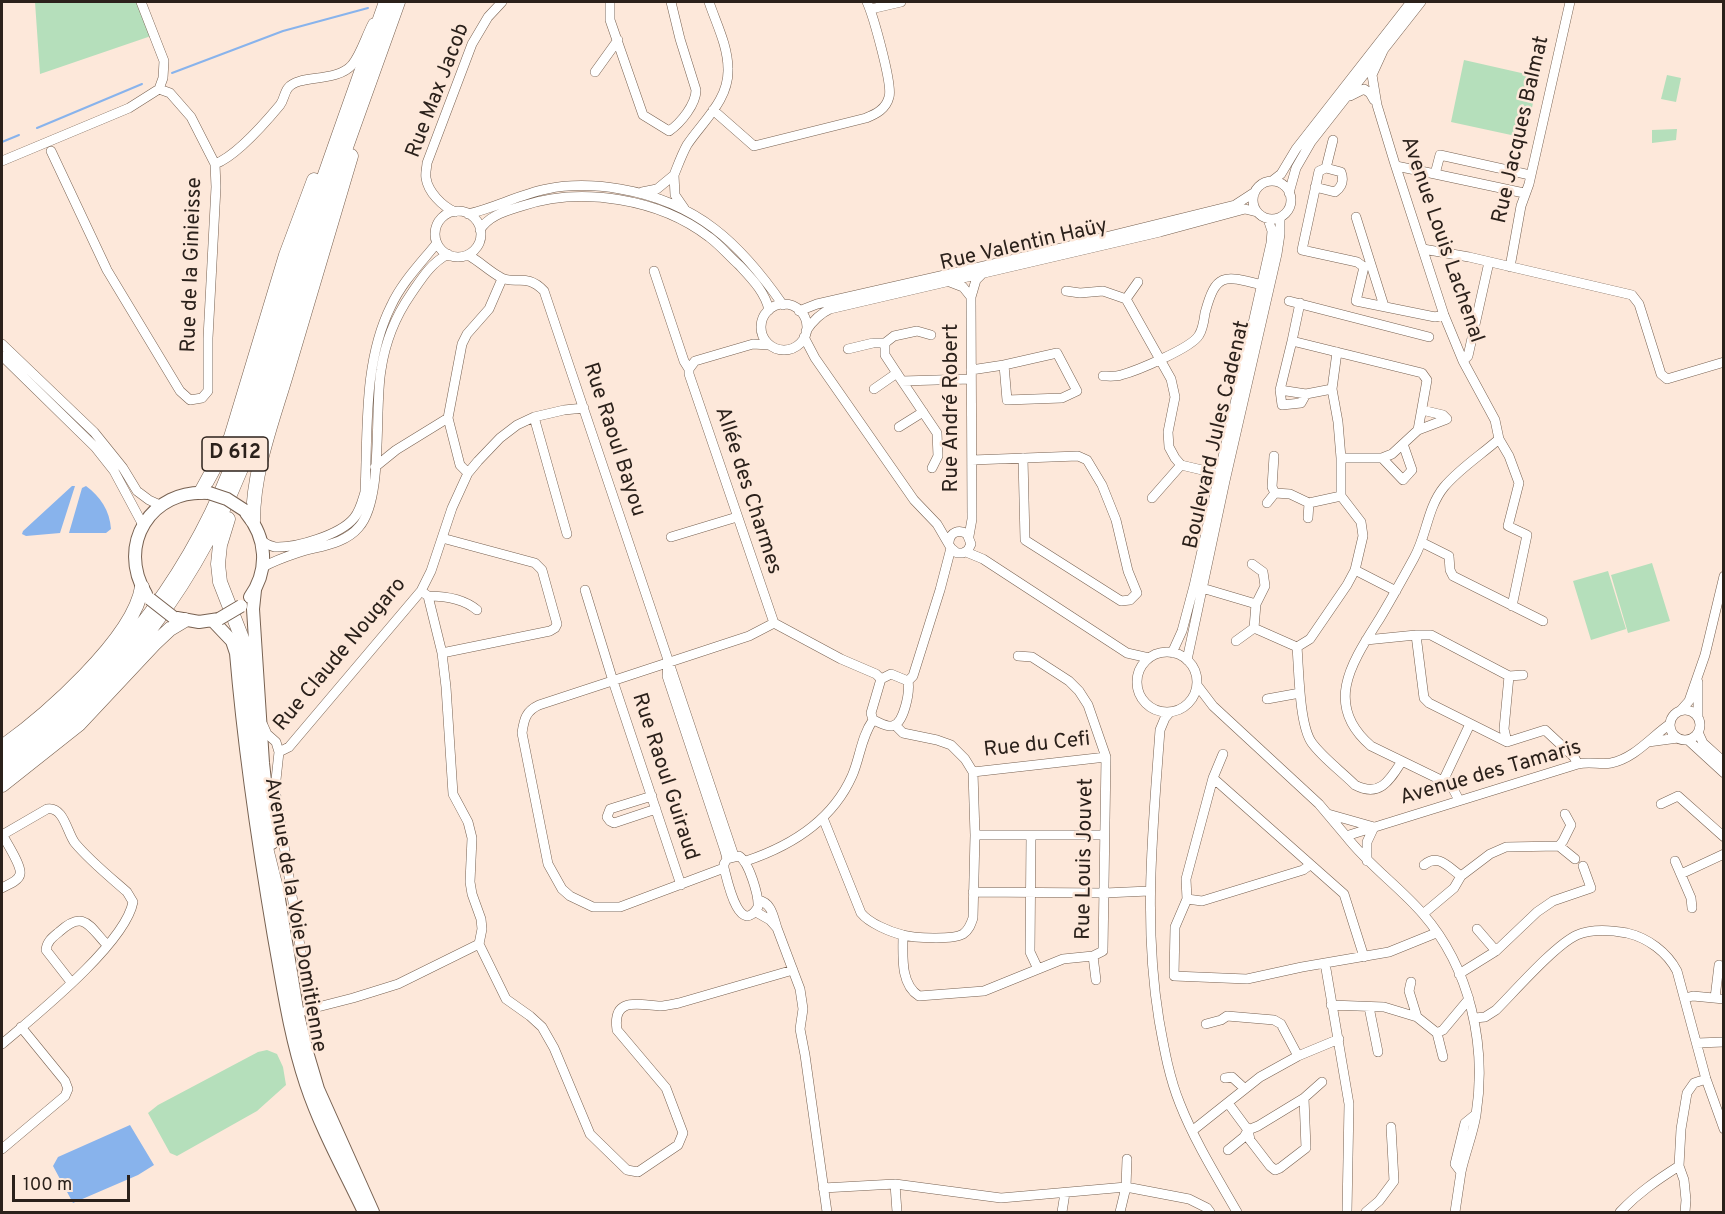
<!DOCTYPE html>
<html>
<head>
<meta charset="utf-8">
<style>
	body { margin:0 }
	#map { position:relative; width:1725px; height:1214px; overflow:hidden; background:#fde8da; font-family:Overpass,sans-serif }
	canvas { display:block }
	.frame { position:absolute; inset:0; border:3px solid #2b211b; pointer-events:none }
	.scale { position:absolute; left:12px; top:1175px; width:118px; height:27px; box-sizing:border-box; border:3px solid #2b211b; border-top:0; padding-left:8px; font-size:18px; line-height:21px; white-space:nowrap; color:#2b211b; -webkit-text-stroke:4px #fde8da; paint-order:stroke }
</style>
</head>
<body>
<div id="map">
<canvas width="1725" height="1214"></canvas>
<div class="frame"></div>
<div class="scale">100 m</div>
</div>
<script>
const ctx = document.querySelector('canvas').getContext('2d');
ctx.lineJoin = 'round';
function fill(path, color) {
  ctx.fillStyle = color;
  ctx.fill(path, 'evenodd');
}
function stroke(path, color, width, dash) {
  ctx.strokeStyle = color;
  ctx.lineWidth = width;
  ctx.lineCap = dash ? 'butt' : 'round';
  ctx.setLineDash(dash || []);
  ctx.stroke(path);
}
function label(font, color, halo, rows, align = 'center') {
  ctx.font = font + ' Overpass,sans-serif';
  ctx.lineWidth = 5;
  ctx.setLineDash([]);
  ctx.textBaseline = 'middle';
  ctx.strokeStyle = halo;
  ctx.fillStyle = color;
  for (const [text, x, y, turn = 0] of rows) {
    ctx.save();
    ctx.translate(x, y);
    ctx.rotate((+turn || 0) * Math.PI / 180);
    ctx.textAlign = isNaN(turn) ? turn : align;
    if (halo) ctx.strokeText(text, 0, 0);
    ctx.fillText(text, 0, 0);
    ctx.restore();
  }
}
fill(new Path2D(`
	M35 2H139L151 36 40 74Z
	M1464 60 1539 77 1525 138 1451 122Z
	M1667 75 1681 78 1676 102 1661 99Z
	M1677 129 1676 140 1652 143V130Z
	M1652 563 1670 621 1628 633 1611 575Z
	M1608 571 1626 629 1591 640 1573 581Z
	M267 1050 277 1054 283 1067 286 1085 257 1111 177 1156 170 1153 148 1113 158 1105 258 1052Z`), '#b5dfbb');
fill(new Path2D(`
	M72 486H75L60 533 26 536 22 534 23 531Z
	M86 486C100 496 110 511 111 529L106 533H69L82 488Z
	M130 1125 154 1165 138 1175 73 1203 53 1166 58 1157Z`), '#88b3ec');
stroke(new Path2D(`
	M172 73 283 31 368 8
	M37 128 142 84
	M2 142 19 135`), '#88b3ec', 2);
const minor = new Path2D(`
	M141 2 164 61 163 78 159 89
	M610 2V20L643 115 669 131C681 123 696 104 696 90L680 39 671 2
	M871 9 901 2
	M1383 51 1372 75 1377 105 1394 161 1444 315 1463 361 1495 420 1499 439 1509 456 1519 483 1508 526 1527 535 1512 606
	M595 72 618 40
	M1350 96 1364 89 1370 93 1374 100
	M713 110 754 146 866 118C876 114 886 109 889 97 893 85 873 15 867 2
	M51 151 107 270 180 391 190 400 202 398 208 391V338L216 187 215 164 191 117 170 93 159 89
	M2 161 129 108 159 89
	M215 164C236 156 265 123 280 105 284 100 284 93 288 88 299 74 336 83 352 65 361 54 366 36 373 23
	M1396 166 1435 174
	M1326 168 1333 140
	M674 175C678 165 682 154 687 145 703 121 729 100 728 69 728 46 716 23 709 2
	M1272 181 1281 174 1296 149 1411 2
	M1253 200a19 19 0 1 1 38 0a19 19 0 1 1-38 0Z
	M1315 187 1335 192C1343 186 1344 180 1341 172L1326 168 1319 171 1302 250 1357 262 1364 267 1356 301 1435 317 1444 315
	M642 192 657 189 674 175 675 195 684 208
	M1289 193 1296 168 1311 142 1421 2
	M1524 193 1435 174 1440 155 1530 175
	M435 234a23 23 0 1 1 46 0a23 23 0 1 1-46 0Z
	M455 212C442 206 428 192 426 178 425 173 427 167 427 163L472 44 488 17 502 2
	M468 214C495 208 520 194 547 189 571 184 596 185 620 189 697 202 740 243 783 305
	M1356 217 1384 306
	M480 230C489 215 507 211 522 206 582 186 660 199 709 237 720 245 729 256 739 265 752 279 765 292 769 310
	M1423 249 1469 257 1632 295 1639 304 1661 374 1667 379 1724 362
	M468 255C479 261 489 271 500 277 515 286 526 272 544 291L734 856
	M1510 267 1521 206 1529 184 1570 2
	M654 271 684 361 689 369V374L774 623
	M950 282 963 287 971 297 976 280 982 274
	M1066 291 1080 293 1103 291 1126 299 1171 379 1175 397 1168 432 1169 447 1175 458 1181 465 1219 474
	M1126 299 1138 282
	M1289 301 1429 337
	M761 327a23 23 0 1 1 46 0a23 23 0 1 1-46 0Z
	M799 311 817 304 1037 254 1235 205 1255 192
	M806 331C812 322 819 314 830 309L1160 232 1245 209 1257 212
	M931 335 917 331 894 336 885 343V355L902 381 971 379
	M804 337 815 358 914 500 937 524 951 548 957 553H961
	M1292 341 1300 303
	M2 344 94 432 123 468 137 491 149 500 160 505
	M848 349 873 343H885
	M1337 352 1332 389 1338 422 1341 458V496L1361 522 1363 536 1355 570 1347 585 1310 639 1297 647C1299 670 1299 725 1312 743 1323 758 1341 771 1355 785 1380 798 1390 780 1402 761
	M2 356 95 447 114 471 143 525
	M1463 361 1468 356 1489 262
	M689 369 695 361 753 344 769 345
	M971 370 1004 365 1057 353 1077 391 1062 398 1007 400 1004 365
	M1103 376C1108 376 1115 377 1121 375 1136 371 1192 348 1199 335 1203 329 1204 320 1205 313 1216 272 1224 275 1262 285
	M902 381 937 433 938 456 932 468
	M874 389 897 373
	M1280 390 1306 394 1332 389
	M1306 394 1301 403 1282 405 1280 390 1292 341 1422 373 1427 380 1418 430 1392 454 1382 458H1341
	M534 417 567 534
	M899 427 923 412
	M1418 430 1447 419 1443 415 1422 410
	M1274 456 1272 487 1275 493 1290 494 1309 503 1341 496
	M1382 458 1403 480 1412 470 1403 444
	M972 460 1078 456 1087 460 1102 485 1116 520 1128 571 1137 593 1130 600 1121 601 1025 540 1023 458
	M375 467 396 450 448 418
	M468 473 460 465 448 418 462 344 467 334 489 309 502 279
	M1152 498 1181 465
	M1267 503 1275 493
	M1308 518 1309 503
	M969 536 972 519 971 297
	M671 537 737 517
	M262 541C266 544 270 546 275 547 296 548 340 535 354 518 360 511 362 502 365 492 368 431 363 362 391 306 402 282 421 263 437 243
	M949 542C950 532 959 529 967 534L971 544 968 550 963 553
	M1421 542 1449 556 1450 570 1453 576 1543 621
	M966 552 983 559 1127 653 1149 658
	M1252 564 1263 572 1265 586 1256 604
	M263 567C274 561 285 557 297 553 318 546 344 545 359 527 384 499 374 409 381 370 385 343 395 317 411 294 422 278 430 264 448 254
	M1355 570 1396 591
	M1202 588 1256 604 1254 628 1297 647
	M585 590 613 681 681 885
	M428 596C446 596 464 599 477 610
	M1416 635 1424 698 1429 703 1507 742 1545 730 1574 757 1578 764
	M1366 640 1416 635H1431L1509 676 1523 675
	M1236 641 1254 628
	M1137 682a30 30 0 1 1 60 0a30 30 0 1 1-60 0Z
	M442 653 550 631 555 628 557 624 542 570 535 563 442 538
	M1172 653 1182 631 1194 586 1271 243 1272 231 1268 219
	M1187 660 1225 481 1277 254 1280 234V218
	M668 663 667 676 725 851 727 859 724 864V868C727 879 739 938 758 907 759 896 749 862 739 856L727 859
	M908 681 913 676 940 590 951 548
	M1698 682V717
	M1197 685 1213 706 1319 804 1346 836 1578 764C1590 761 1600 765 1611 763 1635 758 1651 737 1670 724
	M1267 699 1300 693
	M1681 710 1689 701 1705 655 1724 576
	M1670 725a15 15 0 1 1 30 0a15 15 0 1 1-30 0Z
	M1170 712 1165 718 1160 730C1153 828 1143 922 1159 1020 1164 1048 1169 1077 1180 1104 1195 1142 1217 1177 1237 1212
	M873 720 871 713 881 679 891 674 908 681
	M873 720C879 722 886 727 892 726 904 724 910 692 908 681
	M263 725 267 734 276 742 279 752 275 789 310 1009 306 1011
	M1698 732 1703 743 1724 762
	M1688 740 1724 773
	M1507 742 1504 729 1509 676
	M1648 742 1678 738
	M279 752 289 747 421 591 431 571 452 508 468 473 478 461 500 438 517 425 534 417 564 410 584 408
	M1223 754 1213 778 1186 879 1187 899 1202 901 1303 870 1310 865
	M973 772 1106 757
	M1213 778 1344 894 1364 957
	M1443 781 1470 724
	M652 796 610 809 607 817 610 821 614 823 656 809
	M1459 800 1452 787 1443 781 1371 746C1322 704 1353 661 1380 618 1392 598 1403 578 1414 558 1427 535 1427 508 1444 487 1460 468 1481 455 1499 439
	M1661 804 1678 796 1724 837
	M1328 814 1374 827
	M823 818 861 913C869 923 890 932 903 935 914 938 953 940 963 934 969 930 971 924 973 918L975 835 973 772 965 759 951 745 937 740 903 733 895 725
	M2 835 47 809C64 806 67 833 75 843 90 861 110 877 127 892L133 902C125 944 36 1015 2 1044
	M975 835H1104
	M1031 835 1030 952 1038 969
	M1346 836C1369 866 1399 886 1423 914 1470 968 1487 1045 1476 1115 1473 1134 1465 1153 1461 1172 1459 1185 1457 1199 1455 1212
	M1559 846 1575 859
	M746 861C791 846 832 821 852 776 860 758 861 737 873 720
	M1367 861V842L1374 827
	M1675 861 1691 898 1692 908
	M1424 865C1438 853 1448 867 1461 876
	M724 868 620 907H593L570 896 562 889 548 864 522 733C524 719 526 711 539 705L749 636 774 623 841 659 876 674 881 679
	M1681 874 1724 854
	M2 888C7 885 19 881 20 874 22 866 6 842 2 834
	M973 892 1105 893 1149 891
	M1187 899 1175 927 1174 976 1247 979 1302 967 1389 952 1436 933
	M756 912 770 920 777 928C773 916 772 903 758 900
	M1423 914 1454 888 1461 876 1490 854 1506 847 1559 846 1563 841 1571 825 1565 814
	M777 928 800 989 803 1009 800 1029 805 1055 827 1212
	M1477 929 1496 951
	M903 935C903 956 900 984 919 996L984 991 1063 959 1093 956 1103 951 1106 757 1088 705 1079 691 1069 681 1032 657 1018 656
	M479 944 506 999 530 1016 542 1027 554 1048 590 1134 627 1170 638 1172 678 1145 683 1133 666 1088 617 1030C612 996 639 1005 660 1006 666 1006 673 1004 679 1003L793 970
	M1093 956 1096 980
	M1325 963 1349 1104 1347 1212
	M1459 974 1496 951 1537 912 1553 901 1591 888 1583 866
	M71 982 46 950C47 941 53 937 59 932 84 909 89 926 107 945
	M1411 982 1409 991 1417 1017
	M1685 998 1693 996 1724 999
	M1715 998 1719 965
	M1331 1005 1384 1007 1417 1017 1437 1033 1443 1030 1469 999
	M1369 1007 1378 1052
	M310 1009 353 998 398 984 479 944 482 929 481 919 472 894 470 882 472 838 468 822 453 794 446 687 442 653 428 596 421 591
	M1475 1018 1485 1017 1496 1010C1515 991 1555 945 1577 935 1593 928 1611 930 1627 933 1648 938 1667 952 1677 971L1706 1079 1724 1129
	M1206 1024 1221 1020 1227 1016 1274 1020 1281 1024 1298 1056
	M1437 1033 1443 1057
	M1697 1043 1724 1042
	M1225 1078 1232 1077 1244 1088
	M1228 1103 1248 1130 1250 1140 1270 1166 1275 1170 1280 1168 1306 1148 1304 1098 1322 1082
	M1192 1131 1260 1077 1298 1056 1339 1039
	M2 1149 65 1096 68 1089 65 1081 21 1027
	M1228 1150 1244 1137 1248 1130 1258 1126 1304 1098
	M1461 1172 1455 1164 1465 1123 1476 1114
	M895 1184 897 1212
	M823 1188 895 1184 1001 1198 1126 1187 1189 1199 1207 1208 1210 1212
	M1062 1212 1065 1193
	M1120 1212 1126 1187 1127 1159
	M1366 1212 1379 1201 1394 1181 1391 1127
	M1620 1212C1638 1193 1657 1180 1679 1166
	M1685 1212 1686 1200 1684 1180 1679 1166 1681 1129 1687 1093 1694 1083 1706 1079`);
const major = new Path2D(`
	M246 513C267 538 269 570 250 597
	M255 590 253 609 263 763 272 843
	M146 594C116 545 151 488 209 493
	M177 618 199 622 219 619
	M213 621 232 641 236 653C244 748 258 843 274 937 283 987 290 1036 306 1084 321 1129 344 1170 364 1212
	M277 887 298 1015 307 1052 318 1089 373 1212`);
const highway = new Path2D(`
	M201 492 231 437 286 255 314 180
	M228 519 220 545 218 564 220 582 245 646 257 783 267 852 278 896
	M253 521C253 471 272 422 286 375 308 302 330 229 351 156
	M2 747C44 717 134 639 142 587
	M2 759C102 689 185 585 230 471 256 402 273 329 295 258 299 247 304 236 308 224 333 150 360 76 386 2
	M2 772C118 691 202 577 250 445 271 388 285 329 303 271 333 181 366 92 398 2
	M2 785 79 724 154 644 170 629 185 620`);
stroke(minor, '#776151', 10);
stroke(major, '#776151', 14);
stroke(highway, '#776151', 15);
stroke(minor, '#fff', 9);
stroke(major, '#fff', 12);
stroke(highway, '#fff', 14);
const majorBridge = new Path2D(`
	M209 493 227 499 244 510
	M150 599 173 617
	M219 619 241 606`);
stroke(majorBridge, '#776151', 14, []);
stroke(majorBridge, '#fff', 12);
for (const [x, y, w] of [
	[235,454,66]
]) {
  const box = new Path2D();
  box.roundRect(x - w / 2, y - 17, w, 34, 4.5);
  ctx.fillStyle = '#fde8da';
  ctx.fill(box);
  stroke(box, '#2b211b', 1.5);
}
label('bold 20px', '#2b211b', null, [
	["D 612",235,454]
]);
label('21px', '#2b211b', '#fde8da', [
	["Rue Max Jacob",439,91,-69],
	["Rue Jacques Balmat",1522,130,-77],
	["Avenue Louis Lachenal",1441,240,71],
	["Rue Valentin Haüy",1024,246,-13],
	["Rue de la Ginieisse",193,265,-88],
	["Rue André Robert",953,408,-90],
	["Boulevard Jules Cadenat",1218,435,-77],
	["Rue Raoul Bayou",613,440,72],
	["Allée des Charmes",747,491,72],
	["Rue Claude Nougaro",341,655,-50],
	["Rue du Cefi",1037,746,-6],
	["Avenue des Tamaris",1491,774,-16],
	["Rue Raoul Guiraud",664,777,72],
	["Rue Louis Jouvet",1086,859,-89],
	["Avenue de la Voie Domitienne",294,915,80]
]);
</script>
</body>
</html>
